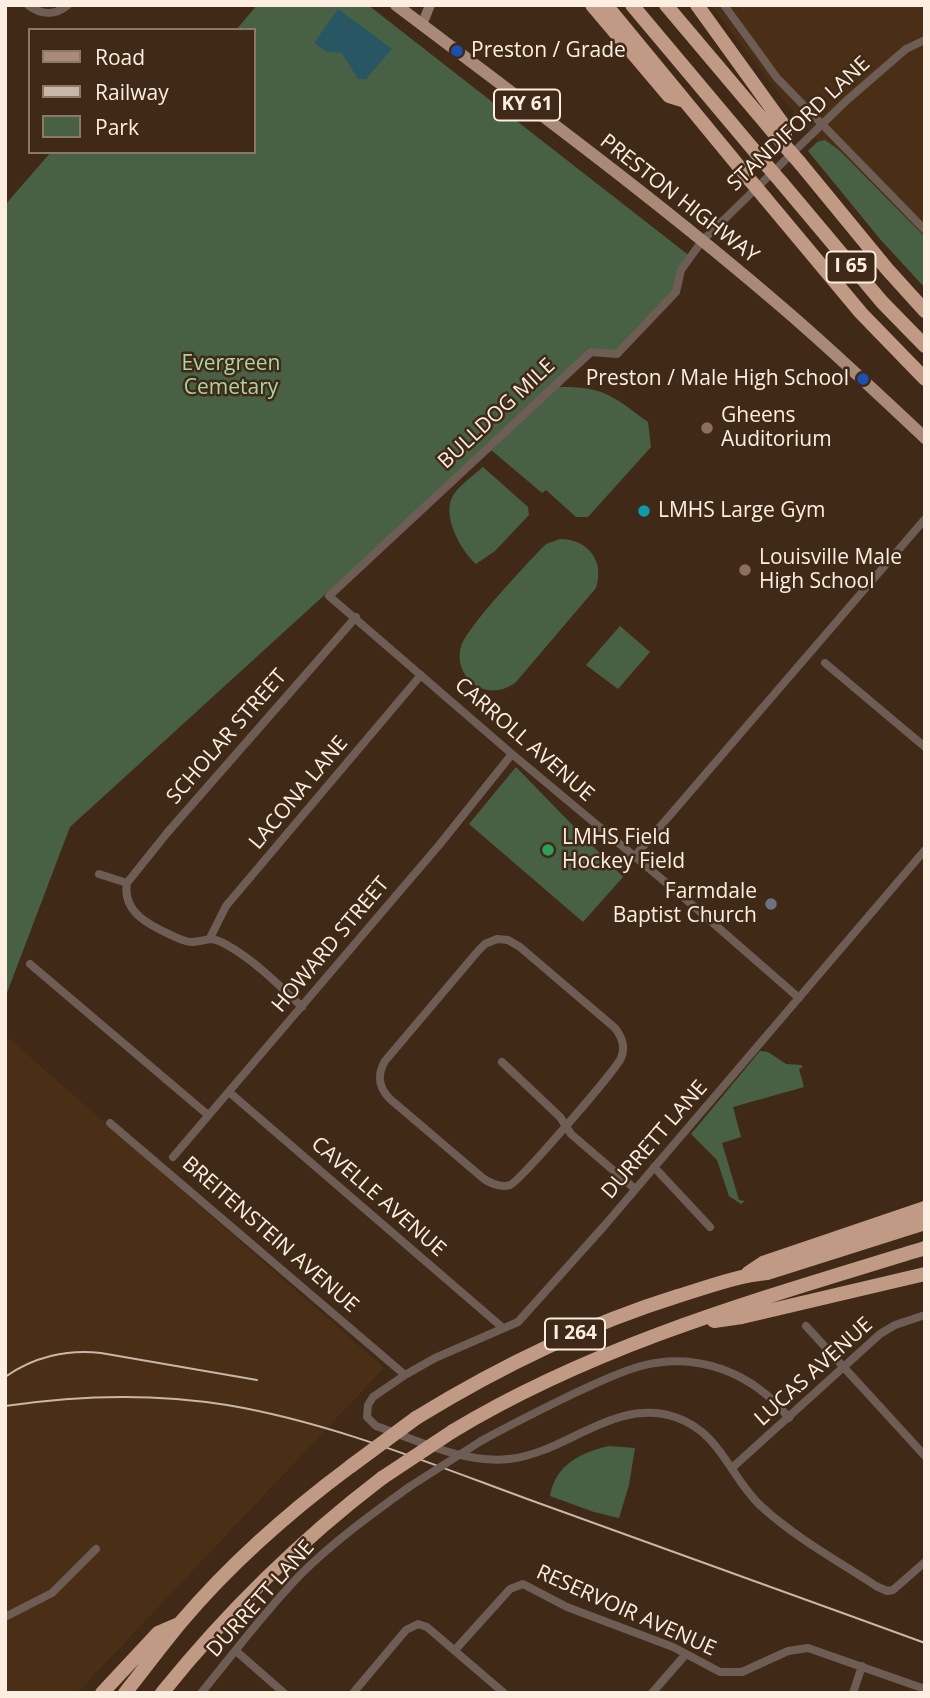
<!DOCTYPE html>
<html>
<head>
<meta charset="utf-8">
<style>
	body { margin:0 }
	#map { position:relative; width:930px; height:1698px; overflow:hidden; background:#402a17; font-family:"Open Sans",sans-serif }
	canvas { display:block }
	.frame { position:absolute; inset:0; border:7px solid #fdeee2; pointer-events:none }
	.legend { position:absolute; left:28px; top:28px; width:228px; height:126px; box-sizing:border-box; background:#402a17; border:2px solid #8c7868; margin:0; padding:9px 12px; list-style:none; font-size:21px; color:#fdeee2 }
	.legend li { display:flex; align-items:center; gap:14px; height:35px }
	.legend b { width:35px; border:2px solid #8c7868 }
</style>
</head>
<body>
<div id="map">
<canvas width="930" height="1698"></canvas>
<div class="frame"></div>
<ul class="legend">
<li><b style="height:9px;background:#a98978"></b>Road</li>
<li><b style="height:9px;background:#c8b7a9"></b>Railway</li>
<li><b style="height:19px;background:#486145"></b>Park</li>
</ul>
</div>
<script>
const ctx = document.querySelector('canvas').getContext('2d');
ctx.lineJoin = 'round';
function fill(path, color) {
  ctx.fillStyle = color;
  ctx.fill(path, 'evenodd');
}
function stroke(path, color, width, dash) {
  ctx.strokeStyle = color;
  ctx.lineWidth = width;
  ctx.lineCap = dash ? 'butt' : 'round';
  ctx.setLineDash(dash || []);
  ctx.stroke(path);
}
function label(font, color, halo, rows, align = 'center') {
  ctx.font = font + ' "Open Sans",sans-serif';
  ctx.lineWidth = 5;
  ctx.setLineDash([]);
  ctx.textBaseline = 'middle';
  ctx.strokeStyle = halo;
  ctx.fillStyle = color;
  for (const [text, x, y, turn = 0] of rows) {
    ctx.save();
    ctx.translate(x, y);
    ctx.rotate((+turn || 0) * Math.PI / 180);
    ctx.textAlign = isNaN(turn) ? turn : align;
    if (halo) ctx.strokeText(text, 0, 0);
    ctx.fillText(text, 0, 0);
    ctx.restore();
  }
}
fill(new Path2D(`
	M711 5H925V256L800 121Z
	M5 1035 384 1368 77 1693H5Z`), '#4a2f16');
fill(new Path2D(`
	M257 5H368L691 257 676 292 617 354 591 352 70 827 5 998V205L51 152H254V30H236Z
	M825 140 840 151 925 237V288L880 239 808 151 817 142Z
	M556 387C604 386 611 395 648 422L651 447 588 517H576L546 490 542 493 490 449Z
	M483 467 528 507 529 515 495 551 476 564C461 551 440 514 454 494 461 484 474 475 483 467Z
	M560 539C588 539 605 561 596 588L516 682C506 690 493 693 480 688 465 681 456 663 461 647 466 628 524 567 541 549L546 544Z
	M620 626 650 652 618 689 586 665Z
	M516 767 623 877 583 922 469 824Z
	M760 1051 768 1052 786 1064 801 1065 803 1067 799 1069 804 1087 733 1107 741 1137 722 1143 739 1200 745 1201 741 1204 729 1196 717 1160 691 1134Z
	M609 1446 635 1448 629 1485 619 1518 594 1512 550 1496C556 1464 580 1453 609 1446Z`), '#486145');
fill(new Path2D(`
	M338 9 392 49 366 79H358L342 53 325 51 314 43Z`), '#285662');
stroke(new Path2D(`
	M28 5C41 15 55 16 68 5
	M724 5 777 78 925 230
	M825 663 925 747
	M925 850 605 1225 518 1322 435 1358 405 1375 373 1397 368 1405 367 1417 376 1426C417 1440 464 1464 509 1459 567 1453 614 1397 675 1417 721 1432 730 1478 762 1507 796 1538 838 1561 876 1586L887 1591 893 1590 925 1562
	M634 857 925 519
	M99 874 127 883
	M127 883 167 833 356 617
	M127 883C122 912 149 925 171 935 177 938 185 942 192 942 208 941 210 935 227 945 254 960 279 985 302 1007
	M210 938 226 906 421 675
	M497 939 508 940 520 947 615 1028C622 1037 626 1047 621 1058 615 1071 520 1181 510 1185 501 1188 492 1184 484 1179L390 1099C378 1087 377 1075 385 1061L478 951 485 944Z
	M30 964 208 1115
	M799 998 682 896 512 754 329 596 591 352 617 354 676 292 681 270 702 241 846 101 906 49 925 40
	M502 1062 560 1117 571 1134 635 1189
	M229 1092 503 1328
	M110 1123 405 1375
	M173 1157 440 844 512 754
	M654 1167 710 1227
	M806 1326 925 1456
	M481 1441C512 1424 544 1408 577 1392 597 1383 619 1372 641 1366 698 1351 753 1373 789 1418
	M733 1467 880 1334 895 1325 925 1315
	M5 1617 52 1593 96 1549
	M455 1650 510 1589 523 1584 567 1607 673 1647 720 1672H742L788 1651 808 1648 925 1689
	M236 1651 284 1693
	M201 1693C234 1653 265 1611 301 1574 334 1541 372 1514 409 1487
	M353 1693 406 1630 418 1624 427 1627 504 1693
	M652 1693 686 1654
	M853 1693 862 1666`), '#6d5d55', 8);
stroke(new Path2D(`
	M422 25 430 5`), '#8f7669', 10);
stroke(new Path2D(`
	M396 5C527 104 660 202 784 309 832 350 878 394 925 438`), '#a98978', 12);
stroke(new Path2D(`
	M592 5 669 96 682 100
	M606 5 750 180
	M632 5 763 161
	M666 5 785 146
	M697 5 785 127V146
	M800 163 887 269 925 311
	M782 183 882 302 925 346
	M765 198 861 313 925 379
	M748 1273 763 1263 925 1208
	M714 1321 742 1317 925 1274
	M416 1418C499 1367 585 1325 678 1296 708 1287 736 1276 767 1273L925 1223
	M453 1431C599 1343 763 1298 925 1248
	M102 1693 158 1633 179 1624
	M125 1693C144 1669 162 1645 181 1622 231 1563 289 1512 351 1466
	M162 1693C228 1611 298 1542 382 1478`), '#c19a86', 14);
stroke(new Path2D(`
	M5 1377C33 1357 67 1349 101 1353L257 1380
	M5 1406C79 1395 153 1393 227 1405 340 1424 448 1471 555 1509 679 1554 802 1598 925 1643`), '#c8b7a9', 2);
stroke(new Path2D(`
	M409 1487 481 1441`), '#6d5d55', 8);
stroke(new Path2D(`
	M785 146 800 163
	M763 161 782 183
	M750 180 765 198
	M351 1466 416 1418
	M382 1478 453 1431`), '#c19a86', 14);
for (const [x, y, r, color] of [
	[457,51,7,"#1a4fb4"],
	[863,379,7,"#1a4fb4"],
	[707,428,7,"#8d6e63"],
	[644,511,7,"#0f9aa8"],
	[745,570,7,"#8d6e63"],
	[548,850,7,"#2e9e5b"],
	[771,904,7,"#6b7280"]
]) {
  const dot = new Path2D();
  dot.arc(x, y, r, 0, 2 * Math.PI);
  ctx.fillStyle = color;
  ctx.fill(dot);
  stroke(dot, '#402a17', 2.5);
}
for (const [x, y, w] of [
	[527,105,66],
	[851,267,49],
	[575,1334,60]
]) {
  const box = new Path2D();
  box.roundRect(x - w / 2, y - 15.5, w, 31, 5);
  ctx.fillStyle = '#402a17';
  ctx.fill(box);
  stroke(box, '#fdeee2', 2);
}
label('bold 19px', '#fdeee2', null, [
	["KY 61",527,105],
	["I 65",851,267],
	["I 264",575,1334]
]);
label('21px', '#fdeee2', '#402a17', [
	["Preston / Grade",471,51],
	["Preston / Male High School",849,379,"right"],
	["Gheens",721,416],
	["Auditorium",721,440],
	["LMHS Large Gym",658,511],
	["Louisville Male",759,558],
	["High School",759,582],
	["LMHS Field",562,838],
	["Hockey Field",562,862],
	["Farmdale",757,892,"right"],
	["Baptist Church",757,916,"right"]
], 'left');
label('21px', '#fdeee2', '#402a17', [
	["STANDIFORD LANE",799,124,-43],
	["PRESTON HIGHWAY",679,199,38],
	["BULLDOG MILE",497,414,-43],
	["SCHOLAR STREET",227,737,-49],
	["CARROLL AVENUE",524,740,41],
	["LACONA LANE",299,793,-50],
	["HOWARD STREET",331,945,-50],
	["DURRETT LANE",655,1140,-49],
	["CAVELLE AVENUE",378,1197,41],
	["BREITENSTEIN AVENUE",270,1235,41],
	["LUCAS AVENUE",814,1372,-42],
	["DURRETT LANE",261,1599,-48],
	["RESERVOIR AVENUE",626,1611,24]
]);
label('21px', '#a7d5a3', '#402a17', [
	["Evergreen",231,364],
	["Cemetary",231,388]
]);
</script>
</body>
</html>
